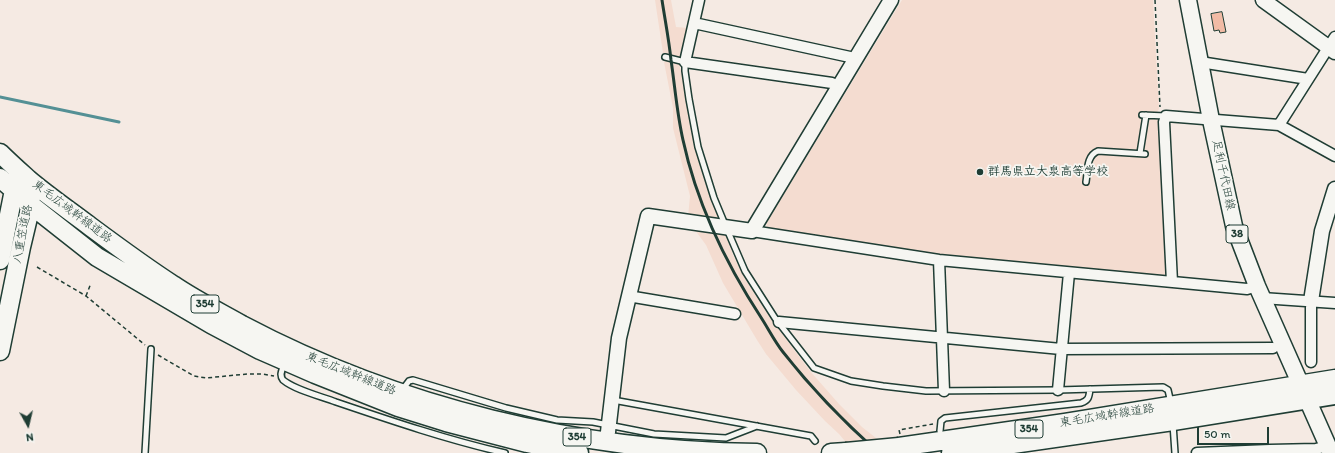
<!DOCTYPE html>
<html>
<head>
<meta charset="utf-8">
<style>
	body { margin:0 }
	#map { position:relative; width:1335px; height:453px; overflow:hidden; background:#f5eae3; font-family:Itim,sans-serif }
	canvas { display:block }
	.north { position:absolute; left:8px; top:405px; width:40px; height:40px; -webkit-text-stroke:3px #f6f6f2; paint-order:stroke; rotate:172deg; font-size:11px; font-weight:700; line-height:16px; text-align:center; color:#1f3d34 }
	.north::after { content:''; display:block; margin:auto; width:14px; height:18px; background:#1f3d34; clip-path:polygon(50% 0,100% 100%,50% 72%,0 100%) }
	.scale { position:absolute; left:1197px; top:427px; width:72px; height:18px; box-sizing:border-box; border:2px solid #1f3d34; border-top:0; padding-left:5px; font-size:12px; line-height:14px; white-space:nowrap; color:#1f3d34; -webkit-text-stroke:3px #f6f6f2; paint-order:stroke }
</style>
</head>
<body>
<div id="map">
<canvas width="1335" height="453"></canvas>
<div class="north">N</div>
<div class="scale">50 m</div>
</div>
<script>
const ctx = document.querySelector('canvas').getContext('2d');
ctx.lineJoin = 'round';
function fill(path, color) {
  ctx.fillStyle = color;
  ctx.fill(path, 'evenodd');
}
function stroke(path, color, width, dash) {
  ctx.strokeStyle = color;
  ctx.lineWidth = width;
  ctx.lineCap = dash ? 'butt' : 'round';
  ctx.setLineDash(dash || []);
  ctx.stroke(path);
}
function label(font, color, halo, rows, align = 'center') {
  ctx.font = font + ' Itim,"Klee One",sans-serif';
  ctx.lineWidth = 3.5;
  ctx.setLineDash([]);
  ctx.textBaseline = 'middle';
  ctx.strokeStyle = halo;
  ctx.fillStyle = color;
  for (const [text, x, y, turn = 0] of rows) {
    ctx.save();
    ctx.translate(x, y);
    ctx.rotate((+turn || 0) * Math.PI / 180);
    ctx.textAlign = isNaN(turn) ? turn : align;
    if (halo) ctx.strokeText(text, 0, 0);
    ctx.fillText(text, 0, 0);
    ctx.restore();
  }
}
fill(new Path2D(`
	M655 0H671L676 27 688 28 682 57 678 58 668 56 663 53Z
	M902 0H1153L1159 109 1157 112V118L1159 120 1167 273 1163 276 933 255 768 229 766 224Z
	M668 60 680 63V69L682 70 692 132 701 170 719 221 688 217 690 196 673 128V108L664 62Z
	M695 230 725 235 727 237 733 255 744 277 771 319 810 371 839 404 862 427 895 453H855L839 434 825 421 796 390 766 354 757 340 723 283 706 245Z`), '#f4dcd0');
stroke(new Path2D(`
	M0 97 119 122`), '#549095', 3);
const building = new Path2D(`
	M1222 12 1226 32 1220 33 1219 30 1214 31 1211 14Z`);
fill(building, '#f1bba5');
stroke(building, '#1f3d34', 1);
const lane = new Path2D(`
	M665 57 685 62V71L689 99 698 147 714 198 726 227 745 271 775 318 814 368 851 381 883 386 926 391 1058 390 1163 387 1168 390 1171 403
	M1142 115 1166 116
	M1140 153 1146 115
	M1086 182C1088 170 1086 156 1098 151L1145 154
	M284 365C282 370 279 375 283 380 295 390 320 396 336 402 392 421 448 440 505 453
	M403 389 409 381 413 380 506 408 557 420 593 422 654 434 726 438 757 426
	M613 400 811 436 815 441
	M1173 424 1175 453
	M940 431 941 421 945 418 1081 403C1089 400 1089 397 1090 389
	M145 453 151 349`);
const street = new Path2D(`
	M699 0 685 62 832 83 839 86
	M694 23 850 57
	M1200 62 1308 79
	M1279 125 1335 37
	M752 231 939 260 1247 289 1257 286
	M939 260 944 391
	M1172 282 1164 122 1166 116 1279 125 1335 156
	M628 296 735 314
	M1262 298 1335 303
	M779 322 1061 349 1273 348
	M1311 362V301
	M1058 390 1069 273
	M1197 453 1270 450 1316 449 1327 446`);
const secondary = new Path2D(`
	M1263 0 1335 52
	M1311 301 1322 231 1335 189
	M608 432 619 338 648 216 752 231 891 0`);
const primary = new Path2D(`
	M1188 0 1211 120 1234 226 1257 286 1331 453`);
const highway = new Path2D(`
	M0 153C9 162 18 170 28 179 48 196 70 211 91 227 118 247 145 267 173 285 195 300 219 312 242 325 399 408 579 451 757 453
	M0 178 31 205 97 257 211 324 260 350 315 374 398 407 446 422 527 443 579 453
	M0 260 14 190 21 184
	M0 351 21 247 31 205 30 194
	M899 447 1065 423 1335 379
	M831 453 846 452
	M951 453 1173 421 1335 395`);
stroke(lane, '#1f3d34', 8);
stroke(street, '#1f3d34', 13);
stroke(secondary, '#1f3d34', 17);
stroke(primary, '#1f3d34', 19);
stroke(highway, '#1f3d34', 21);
stroke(new Path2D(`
	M1155 0 1160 107
	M37 267 86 296 145 345
	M86 296 91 283
	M158 355 194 376 206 378 247 374H263L274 376
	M900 434 899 430 933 424`), '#1f3d34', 1.5, [4, 3]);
stroke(lane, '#f6f6f2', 5);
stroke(street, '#f6f6f2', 10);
stroke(secondary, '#f6f6f2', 14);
stroke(primary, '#f6f6f2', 16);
stroke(highway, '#f6f6f2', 18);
stroke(new Path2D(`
	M662 0C665 20 669 40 671 60 675 87 677 114 683 140 697 205 726 264 762 319 769 330 775 342 783 352 812 389 844 422 879 453`), '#1f3d34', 3);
const highwayBridge = new Path2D(`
	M846 452 899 447`);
stroke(highwayBridge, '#1f3d34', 21, []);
stroke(highwayBridge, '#f6f6f2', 18);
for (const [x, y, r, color] of [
	[980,172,4,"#1f3d34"]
]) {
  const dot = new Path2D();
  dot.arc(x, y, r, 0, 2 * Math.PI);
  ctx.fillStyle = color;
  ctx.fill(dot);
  stroke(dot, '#f6f6f2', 1.5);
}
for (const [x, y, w] of [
	[1237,234,22],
	[205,304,28],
	[1029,429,28],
	[577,437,28]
]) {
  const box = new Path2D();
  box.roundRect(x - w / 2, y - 9, w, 18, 3);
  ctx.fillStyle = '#f6f6f2';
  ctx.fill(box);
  stroke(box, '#1f3d34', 1);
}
label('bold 11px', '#1f3d34', null, [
	["38",1237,234],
	["354",205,304],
	["354",1029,429],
	["354",577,437]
]);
label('bold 12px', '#1f3d34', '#f6f6f2', [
	["群馬県立大泉高等学校",988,172]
], 'left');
label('12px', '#1f3d34', '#f6f6f2', [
	["足利千代田線",1223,175,78],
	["東毛広域幹線道路",72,212,37],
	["八重笠道路",23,234,-79],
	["東毛広域幹線道路",351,374,22],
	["東毛広域幹線道路",1107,416,-9]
]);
</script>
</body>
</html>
